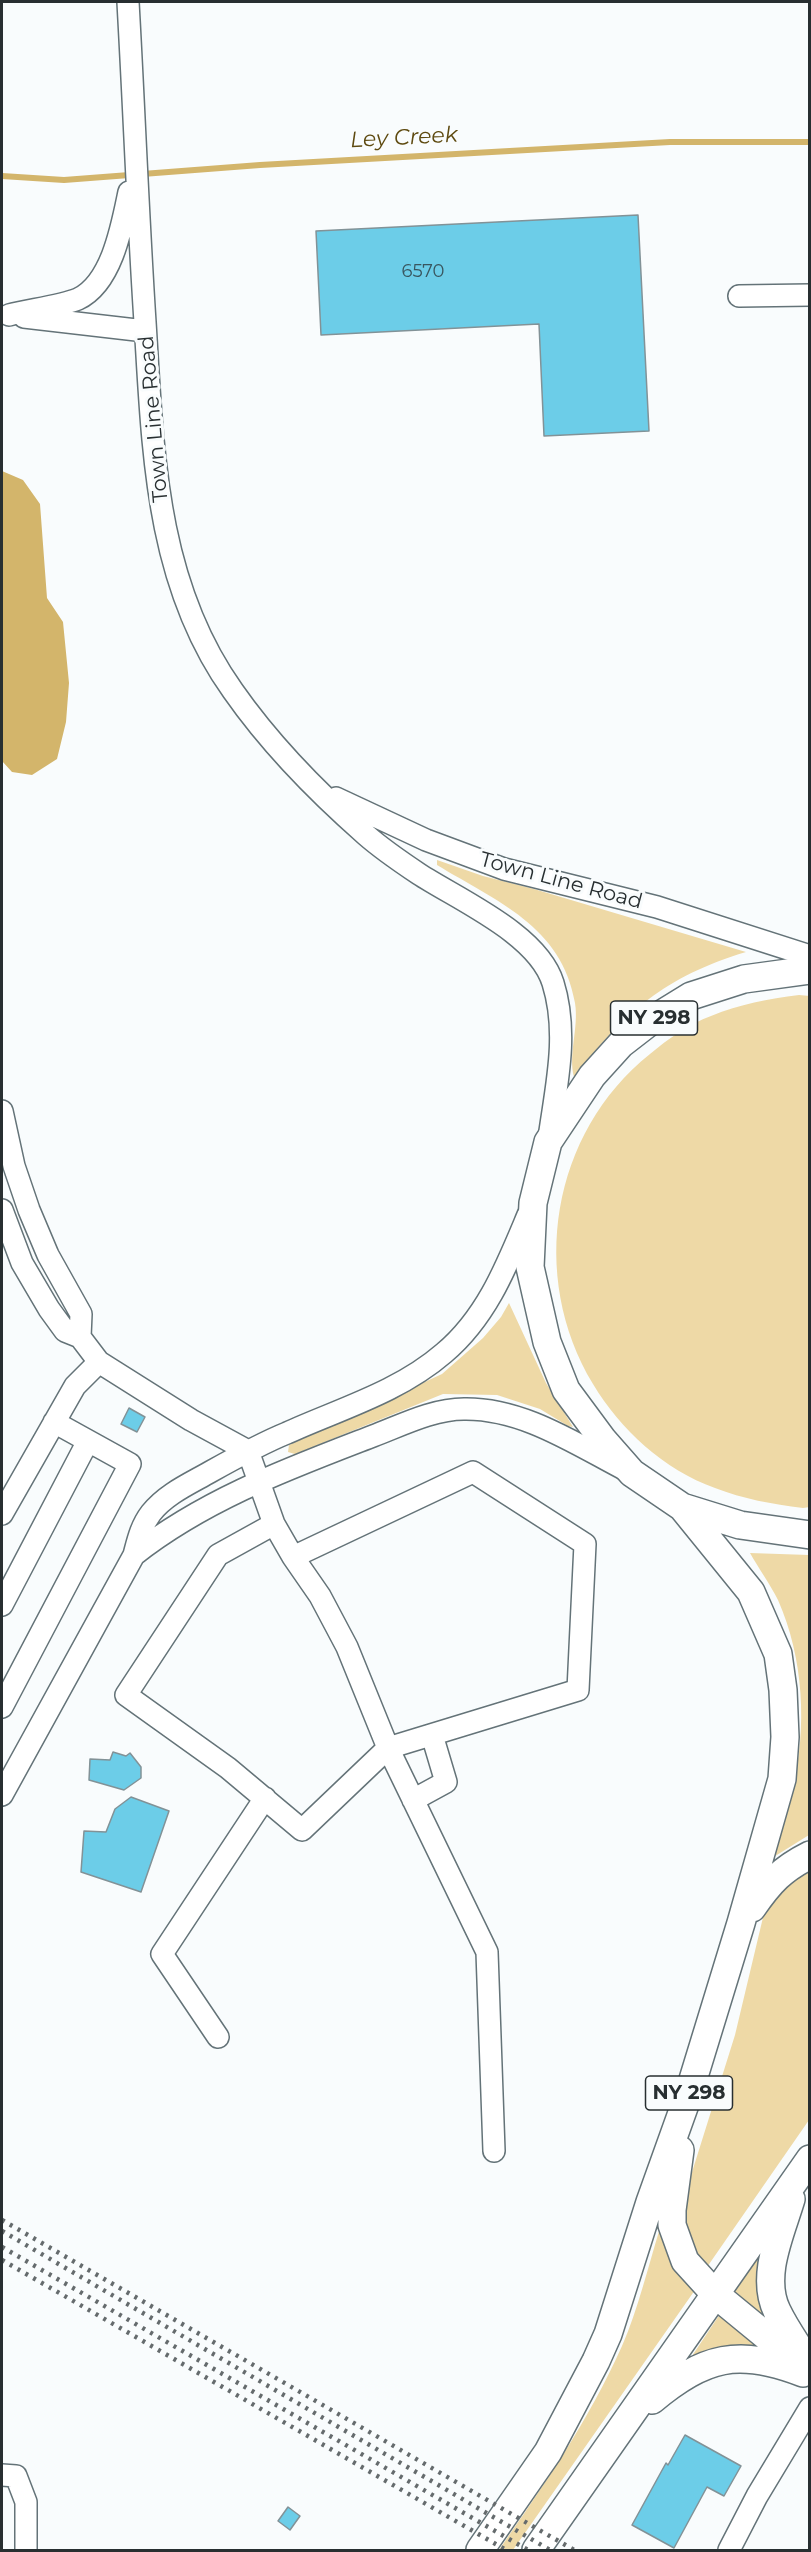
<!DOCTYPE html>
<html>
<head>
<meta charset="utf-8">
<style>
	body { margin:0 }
	#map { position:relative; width:811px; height:2552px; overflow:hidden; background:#f9fcfd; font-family:Montserrat,sans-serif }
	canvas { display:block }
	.frame { position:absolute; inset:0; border:3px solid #282f31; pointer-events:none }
</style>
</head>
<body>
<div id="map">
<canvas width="811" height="2552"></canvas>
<div class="frame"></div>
</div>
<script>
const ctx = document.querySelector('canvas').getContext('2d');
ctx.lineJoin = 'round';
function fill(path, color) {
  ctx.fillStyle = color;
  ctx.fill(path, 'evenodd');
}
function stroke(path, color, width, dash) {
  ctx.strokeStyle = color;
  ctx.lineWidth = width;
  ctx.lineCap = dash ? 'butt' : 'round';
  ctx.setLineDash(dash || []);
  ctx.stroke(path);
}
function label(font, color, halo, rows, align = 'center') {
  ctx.font = font + ' Montserrat,sans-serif';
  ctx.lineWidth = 6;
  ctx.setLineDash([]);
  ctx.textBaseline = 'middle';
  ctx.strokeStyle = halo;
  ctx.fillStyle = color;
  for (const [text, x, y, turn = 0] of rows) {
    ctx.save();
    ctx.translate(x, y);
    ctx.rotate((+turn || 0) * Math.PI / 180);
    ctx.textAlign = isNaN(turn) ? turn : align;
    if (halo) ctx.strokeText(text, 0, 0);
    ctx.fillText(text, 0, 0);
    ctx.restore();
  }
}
fill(new Path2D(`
	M437 860 483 876 534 889 746 952C664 977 626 1011 574 1077 568 1054 579 1028 575 1003 562 926 496 901 437 865Z
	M799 995 810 996V1507L803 1508C772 1504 743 1499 715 1488 664 1470 620 1429 593 1384 528 1276 551 1133 650 1054 668 1039 689 1024 711 1016 740 1004 768 999 799 995Z
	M509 1303 546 1383 573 1427 568 1426 540 1409 497 1395 443 1394 295 1454 288 1452 289 1445 442 1374 483 1338 501 1317Z
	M750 1553 809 1555V1835L772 1858C779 1835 788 1812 793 1788 807 1727 804 1659 778 1600 770 1584 759 1569 750 1553Z
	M809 1865V2120L705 2270 682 2231V2204L735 2035 765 1909 773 1893Z
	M660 2228C668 2250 674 2277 695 2290L513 2550H499C544 2485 589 2420 622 2346 638 2309 648 2267 660 2228Z
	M756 2261H758L770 2321 732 2296Z
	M722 2311 773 2351 694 2357 692 2356Z`), '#eed9a6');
fill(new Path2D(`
	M2 471 23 480 40 504 47 598 63 622 69 683 66 722 57 759 32 775 12 772 2 761Z`), '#d3b56b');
stroke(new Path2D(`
	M2 176 64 180 260 165 670 142H810`), '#d3b56b', 6);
const building = new Path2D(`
	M638 215 649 431 544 436 539 324 321 335 316 231Z
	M129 1408 145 1417 137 1432 121 1424Z
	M113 1752 126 1756 130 1753 141 1767V1778L124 1790 89 1780 90 1759 110 1760Z
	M131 1797 169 1811 141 1892 81 1872 84 1831 106 1832 115 1809Z
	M685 2435 741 2466 724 2496 707 2487 674 2548 632 2525 666 2463 668 2465Z
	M288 2507 300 2516 290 2530 278 2521Z`);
fill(building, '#6ccde8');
stroke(building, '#829297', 1.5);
const minor = new Path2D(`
	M128 2C134 108 138 215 145 322 153 450 155 582 233 691 270 744 317 792 366 835 382 849 401 862 419 874 459 900 538 934 553 983 569 1034 556 1087 549 1138
	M739 296 810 295
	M9 315C28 310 61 306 78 299 112 283 122 226 129 192
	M24 317 145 331
	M336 798 426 840 504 869 657 907 810 956
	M2 1111 14 1166 29 1210 48 1255 81 1314 80 1337
	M2 1210 22 1263 49 1309 65 1331 80 1337 99 1362 191 1420 248 1451 274 1524 293 1557 473 1472 585 1544 578 1690 388 1748 347 1647 320 1596 293 1557
	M2 1514 75 1386 99 1362
	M274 1524 218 1555 126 1695 228 1768 302 1830 388 1748 487 1952 494 2151
	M134 1555C205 1499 290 1468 373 1436 402 1425 433 1409 464 1409 522 1408 574 1443 624 1469
	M2 1605 88 1441
	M2 1707 130 1464 54 1422
	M2 1795 134 1555C138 1540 141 1526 151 1513 166 1494 189 1484 210 1472 235 1458 260 1444 287 1433 340 1409 399 1392 444 1353 487 1317 507 1265 528 1215
	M413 1800 446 1782 432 1735
	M218 2037 162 1954 265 1798
	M2 2475 16 2476 26 2502V2550
	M729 2550 757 2496 810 2408`);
const major = new Path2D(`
	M810 970 744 979 691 996 652 1020 621 1044 592 1076 548 1142 533 1203 530 1267 547 1342 566 1390 603 1440 632 1473 682 1507 740 1525 810 1535
	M752 1908C770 1882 782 1869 810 1855
	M680 2150 672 2210V2225L685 2261 715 2294 810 2372
	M791 2199C781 2233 760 2276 777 2311 785 2328 796 2343 806 2359
	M652 2400C705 2356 738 2348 803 2373
	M480 2550 548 2452 596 2361 608 2334 650 2202 688 2096 741 1923 782 1779 785 1737 783 1690 778 1654 751 1592 682 1507
	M536 2550 810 2159`);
stroke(minor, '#647378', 24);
stroke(major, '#647378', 30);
stroke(minor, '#fff', 21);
stroke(major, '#fff', 27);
stroke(new Path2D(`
	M2 2220 574 2550
	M2 2231 550 2550
	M2 2247 528 2550
	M2 2260 506 2550`), '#656b6d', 4.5, [3, 6]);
label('18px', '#39565f', null, [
	["6570",423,272]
]);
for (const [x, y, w] of [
	[654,1018,87],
	[689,2093,87]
]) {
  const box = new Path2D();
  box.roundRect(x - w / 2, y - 17, w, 34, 4.5);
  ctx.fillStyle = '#f9fcfd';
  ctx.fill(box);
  stroke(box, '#282f31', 1.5);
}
label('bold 20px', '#282f31', null, [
	["NY 298",654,1018],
	["NY 298",689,2093]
]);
label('21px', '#282f31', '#f9fcfd', [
	["Town Line Road",154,419,-95],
	["Town Line Road",561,881,15]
]);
label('italic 22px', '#5e4a10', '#f9fcfd', [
	["Ley Creek",404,138,-3]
]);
</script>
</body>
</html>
